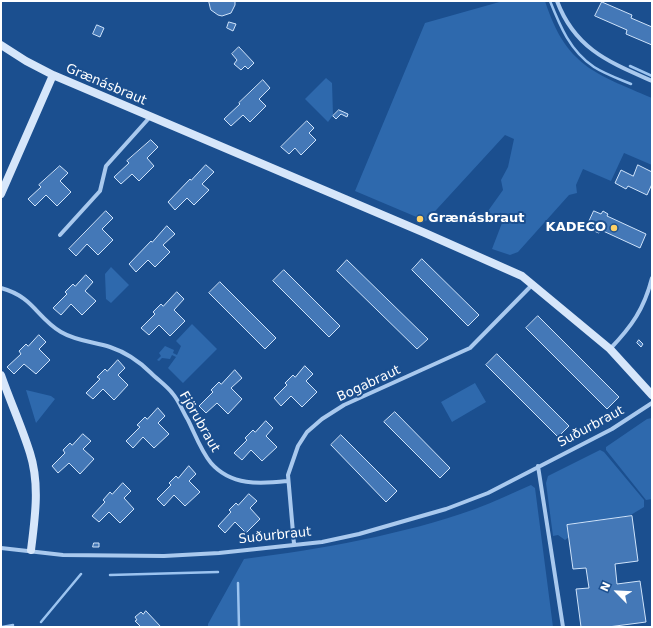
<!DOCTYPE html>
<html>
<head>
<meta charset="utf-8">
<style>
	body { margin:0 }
	#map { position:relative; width:653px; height:628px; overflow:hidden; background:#1b4f8f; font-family:"DejaVu Sans",sans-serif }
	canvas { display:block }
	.frame { position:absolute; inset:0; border:2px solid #fff; pointer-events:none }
	.north { position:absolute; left:597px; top:572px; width:40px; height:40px; -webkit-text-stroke:3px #1b4f8f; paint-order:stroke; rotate:294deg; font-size:11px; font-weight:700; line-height:16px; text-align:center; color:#fff }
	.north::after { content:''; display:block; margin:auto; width:14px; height:18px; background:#fff; clip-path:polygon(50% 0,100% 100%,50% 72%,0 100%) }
</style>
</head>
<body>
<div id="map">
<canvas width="653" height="628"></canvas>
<div class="frame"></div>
<div class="north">N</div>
</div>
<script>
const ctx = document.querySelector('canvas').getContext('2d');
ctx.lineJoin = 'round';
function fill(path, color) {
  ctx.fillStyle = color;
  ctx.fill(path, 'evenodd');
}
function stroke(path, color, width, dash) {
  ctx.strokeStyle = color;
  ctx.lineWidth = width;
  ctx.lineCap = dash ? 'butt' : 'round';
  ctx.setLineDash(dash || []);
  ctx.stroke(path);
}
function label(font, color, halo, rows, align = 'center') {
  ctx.font = font + ' "DejaVu Sans",sans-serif';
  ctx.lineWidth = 4;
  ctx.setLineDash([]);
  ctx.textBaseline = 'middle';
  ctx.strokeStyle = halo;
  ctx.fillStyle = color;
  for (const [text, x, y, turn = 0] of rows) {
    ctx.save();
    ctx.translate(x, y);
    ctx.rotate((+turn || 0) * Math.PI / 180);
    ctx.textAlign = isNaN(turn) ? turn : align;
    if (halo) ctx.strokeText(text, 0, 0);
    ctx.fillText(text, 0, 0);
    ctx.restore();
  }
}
fill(new Path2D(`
	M503 1H545C566 66 594 73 652 98V165L624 153 611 181 583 169 576 185 577 193 569 195 518 252 510 255 492 249 502 223 488 211 503 190 501 180 508 167 514 139 505 135 426 221 355 191 425 23Z
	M326 78 332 83 333 115 328 122 305 99Z
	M111 267 129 285 111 303 106 299 105 274Z
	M192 324 217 349 183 383 168 368 176 357 172 355 170 359 162 358 159 361 157 360 161 356 159 353 165 346 174 350 173 353 177 355 181 346 176 341Z
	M475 383 486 402 452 422 441 402Z
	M26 390 51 396 55 399 36 423Z
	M652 418V499L646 500 606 450V447L647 419Z
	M600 450 604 452 644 500V507L629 516 567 525 569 537 565 540 558 535 553 536 546 483 548 476Z
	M531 485 535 488 553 627H208V624L244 559C321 549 402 535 475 509 494 502 512 493 531 485Z`), '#2e69ad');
stroke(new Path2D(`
	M550 1C560 26 570 51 594 67 605 74 619 79 631 84
	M630 66 652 76
	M110 575 218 572
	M238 583 239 627
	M41 622 81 574
	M2 627 13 625`), '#9cc4f0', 2.5);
const building = new Path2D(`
	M209 1H235V5L231 13 222 16 218 15 211 10Z
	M602 2 632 15 631 18 652 27V45L626 34 627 30 595 16Z
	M229 22 236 24 233 31 227 28Z
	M97 25 104 28 100 37 93 34Z
	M239 47 254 63 248 69 245 66 241 70 234 64 237 60 232 54Z
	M263 80 270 88 259 99 266 106 250 122 243 115 231 126 224 119 240 104 239 103Z
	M339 110 348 114 347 117 341 114 336 119 333 116Z
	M307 121 314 128 309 133 316 140 301 155 295 148 289 154 281 147Z
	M151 140 158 147 147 158 154 166 139 181 132 174 121 184 114 177 129 163 127 161Z
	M206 165 214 172 202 184 209 190 194 205 187 198 175 210 168 202 190 179 191 180Z
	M638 165 652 172V184L647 195 628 186 626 189 615 183 621 170 633 176Z
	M60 166 68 173 60 181 71 192 57 206 46 195 35 206 28 199 41 187 39 185Z
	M106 211 113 218 102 229 113 240 98 255 87 244 76 256 69 249Z
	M594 211 601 214 603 211 608 214 607 216 646 234 640 248 601 230 599 233 594 231 595 227 588 224Z
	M167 226 175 234 163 245 170 252 155 267 148 260 136 272 129 264 151 241 152 242Z
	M422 259 479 315 468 326 412 270Z
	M347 260 428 339 417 349 337 271Z
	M284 270 340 326 329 337 273 281Z
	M86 275 93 282 85 291 96 301 82 315 71 304 61 315 53 308 67 294 65 292 73 284 75 286Z
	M220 282 276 338 265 349 209 293Z
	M177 292 184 299 174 310 185 321 170 336 159 325 149 335 141 328 155 314 153 312 161 304 163 306Z
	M538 316 619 397 607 409 526 328Z
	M39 335 46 342 39 349 50 360 36 374 24 364 14 374 7 367 21 354 19 351 26 344 28 346Z
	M639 340 643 344 641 347 637 343Z
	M497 354 569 426 558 437 486 365Z
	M118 360 125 368 118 375 128 385 114 400 103 389 93 399 86 393 100 379 97 377 105 369 107 371Z
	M305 366 313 374 306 381 317 392 302 407 291 396 281 406 274 398 287 385 285 383 293 375 295 377Z
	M235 370 242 378 231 388 242 399 228 414 217 403 206 413 199 406 213 392 211 390 219 382 221 384Z
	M158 408 165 416 158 423 169 434 154 448 143 437 133 448 126 441 140 427 137 425 145 417 147 419Z
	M395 412 450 468 440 478 384 422Z
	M266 421 273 428 266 436 277 447 262 461 251 450 242 460 234 453 247 440 245 438 253 430 255 432Z
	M83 434 91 441 83 449 94 459 80 474 69 463 58 473 52 466 65 453 63 450 70 443 72 445Z
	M341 435 397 491 386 502 331 445Z
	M189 466 196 474 189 481 200 492 185 506 174 495 164 506 157 499 171 485 169 483 176 476 178 478Z
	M123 483 131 491 124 498 134 509 120 523 109 512 99 522 92 516 105 502 103 500 110 492 112 494Z
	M249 494 257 501 250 508 260 519 246 533 235 522 225 533 218 526 231 512 229 510 236 503 238 505Z
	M632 516 638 561 615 564 617 584 640 581 646 622 608 627H581L576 589 589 588 586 568 573 569 567 525Z
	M94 543H99V547H93Z
	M146 611 161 627H141L135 621 137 620 135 617 141 612 143 614Z`);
fill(building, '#4478b7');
stroke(building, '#cfe3fa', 1);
stroke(new Path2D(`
	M557 1C575 49 609 62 652 81
	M60 235 100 191 106 166 150 117
	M1 288C34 297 36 317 61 332 76 341 94 342 110 347 125 352 140 362 151 373 158 380 167 386 173 394 179 401 183 412 188 420 195 434 201 451 211 463 231 486 260 484 287 481
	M610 349C632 326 644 309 652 278
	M538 466 563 627
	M294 544 288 475 298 446 307 432 322 419 344 405 470 348 532 285
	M1 548 63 555 164 556 219 553 322 542 359 534 446 509 488 493 612 429 652 403`), '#a9c9ee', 4);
stroke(new Path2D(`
	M1 45 26 61 53 75 425 233 522 276 610 349 652 395
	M1 194 53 75
	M1 375C10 401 22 427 30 453 40 484 35 518 31 550`), '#d6e6fa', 8);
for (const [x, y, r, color] of [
	[420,219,4,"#ffd166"],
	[614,228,4,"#ffd166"]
]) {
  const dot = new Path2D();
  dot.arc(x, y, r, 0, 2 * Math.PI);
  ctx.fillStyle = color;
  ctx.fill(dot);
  stroke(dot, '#1b4f8f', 1.5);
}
label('13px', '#fff', '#1b4f8f', [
	["Grænásbraut",106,85,23],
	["Bogabraut",369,384,-25],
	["Fjörubraut",199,422,60],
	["Suðurbraut",591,427,-28],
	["Suðurbraut",275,536,-6]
]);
label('bold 13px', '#fff', '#1b4f8f', [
	["Grænásbraut",428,219],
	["KADECO",606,228,"right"]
], 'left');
</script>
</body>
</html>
